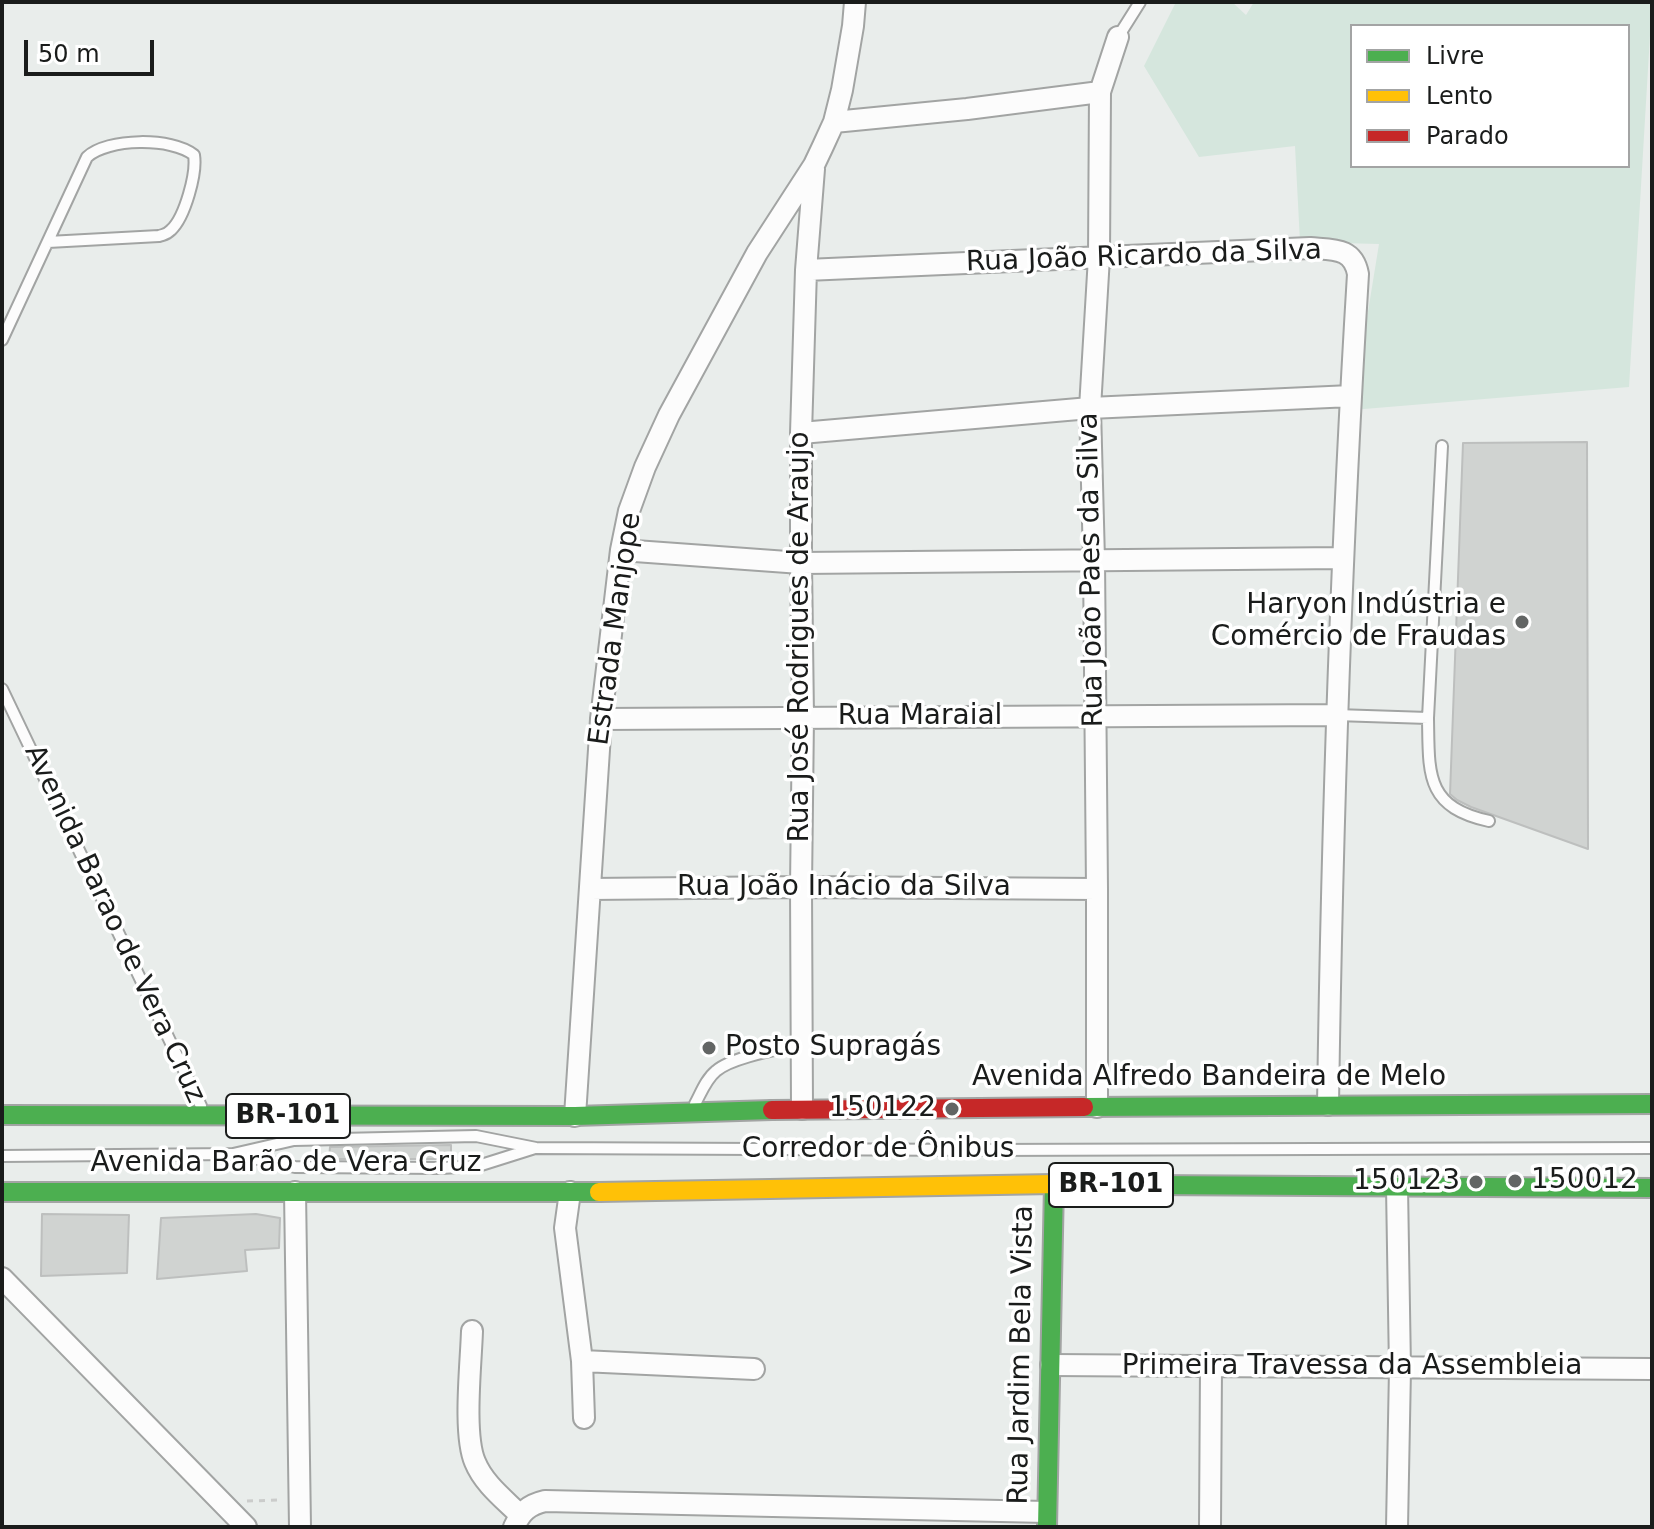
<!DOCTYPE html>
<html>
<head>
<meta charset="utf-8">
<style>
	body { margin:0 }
	#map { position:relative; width:1654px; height:1529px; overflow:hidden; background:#e9edeb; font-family:"DejaVu Sans",sans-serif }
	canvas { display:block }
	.frame { position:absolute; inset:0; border:4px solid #1a1c1b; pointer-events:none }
	.legend { position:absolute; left:1350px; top:24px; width:280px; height:144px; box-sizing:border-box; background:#fff; border:2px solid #a3a4a4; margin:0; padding:10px 14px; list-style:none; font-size:24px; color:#1a1c1b }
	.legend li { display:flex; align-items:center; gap:16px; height:40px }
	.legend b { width:40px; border:2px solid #a3a4a4 }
	.scale { position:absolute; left:24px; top:40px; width:130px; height:36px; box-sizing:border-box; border:4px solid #1a1c1b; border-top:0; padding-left:10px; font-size:24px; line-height:28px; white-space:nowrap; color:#1a1c1b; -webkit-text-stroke:6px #fff; paint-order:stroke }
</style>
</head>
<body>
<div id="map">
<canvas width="1654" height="1529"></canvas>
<div class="frame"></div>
<ul class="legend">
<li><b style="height:10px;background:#4caf50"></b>Livre</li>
<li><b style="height:10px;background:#ffc107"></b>Lento</li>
<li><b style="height:10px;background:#c62828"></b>Parado</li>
</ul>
<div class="scale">50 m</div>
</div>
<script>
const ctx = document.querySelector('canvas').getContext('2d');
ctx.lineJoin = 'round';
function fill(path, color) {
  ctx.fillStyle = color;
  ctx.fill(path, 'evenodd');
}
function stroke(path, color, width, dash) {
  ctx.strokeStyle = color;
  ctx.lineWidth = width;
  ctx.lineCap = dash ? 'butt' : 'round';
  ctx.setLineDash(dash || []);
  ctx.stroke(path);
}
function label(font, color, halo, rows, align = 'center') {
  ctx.font = font + ' "DejaVu Sans",sans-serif';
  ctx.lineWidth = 7;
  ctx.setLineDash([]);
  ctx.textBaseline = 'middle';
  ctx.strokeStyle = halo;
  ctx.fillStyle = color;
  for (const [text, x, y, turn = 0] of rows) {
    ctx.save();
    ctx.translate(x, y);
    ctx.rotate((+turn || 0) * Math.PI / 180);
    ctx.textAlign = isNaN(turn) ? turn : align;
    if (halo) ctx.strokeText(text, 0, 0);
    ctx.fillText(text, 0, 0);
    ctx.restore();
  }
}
fill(new Path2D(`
	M1176 2H1232L1246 15 1254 2H1652L1629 387 1352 410 1379 244 1300 242 1295 146 1199 157 1144 66ZM1352 26H1628V166H1352Z`), '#d5e6dd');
const building = new Path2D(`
	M1587 442 1588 849 1471 807 1457 800 1450 794 1463 443Z
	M451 1145V1159H329L330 1147Z
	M42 1214 129 1215 127 1273 41 1276Z
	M256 1214 280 1218 279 1248 245 1250 247 1271 157 1279 161 1218Z`);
fill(building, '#d0d3d1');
stroke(building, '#bdbfbe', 2);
const lane = new Path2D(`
	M1118 37 1140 2
	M2 340 87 157C107 138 172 137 194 155 197 173 185 217 171 230 166 235 165 234 159 236L48 242
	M1442 446 1428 718C1429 774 1425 807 1489 821
	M2 689 201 1106
	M1336 715 1428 718
	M695 1104C701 1093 706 1079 716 1071 732 1057 780 1049 802 1044
	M239 1155 295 1167 441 1168 478 1166 535 1148
	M2 1156 233 1154 294 1140 476 1136 536 1148 985 1150 1652 1148`);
const street = new Path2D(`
	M834 122 967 109 1100 92
	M806 270 1310 248C1333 250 1353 247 1358 274 1341 551 1332 828 1328 1105
	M801 433 1090 408 1351 396
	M621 550 801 563 1343 558
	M601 719C846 716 1091 718 1336 715
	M590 889 801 887 1097 889
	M1097 1107V889L1094 560 1090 408 1099 257 1100 92 1118 37
	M802 1109 801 887 803 717 801 563V433L806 270 814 169
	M575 1116 601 719 621 550 629 511 645 467 669 415 757 253 814 165 823 146 834 122 842 90 853 26 855 2
	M1397 1187 1400 1369 1397 1527
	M295 1192 300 1527
	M570 1192 565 1228 582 1361 584 1418
	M2 1278 246 1527
	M472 1331C471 1364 463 1434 475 1462 484 1484 504 1499 520 1515
	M582 1361 754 1369
	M1051 1365 1652 1369
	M514 1527C521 1512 528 1505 545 1501L1046 1512
	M1210 1527 1211 1366`);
const fast = new Path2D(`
	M1084 1107 1652 1104
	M2 1115 575 1116 772 1110
	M1146 1185 1652 1188
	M2 1192H599
	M1047 1527 1054 1184`);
const slow = new Path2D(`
	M599 1192 1054 1184 1146 1185`);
const jam = new Path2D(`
	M772 1110 1084 1107`);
stroke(lane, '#a2a4a3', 14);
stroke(street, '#a2a4a3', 24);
stroke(fast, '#a2a4a3', 22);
stroke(slow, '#a2a4a3', 22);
stroke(jam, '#a2a4a3', 22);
stroke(new Path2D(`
	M247 1501 280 1500`), '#cbcccb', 3, [6, 6]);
stroke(lane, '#fcfcfc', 10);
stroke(street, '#fcfcfc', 20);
stroke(fast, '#4caf50', 18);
stroke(slow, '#ffc107', 18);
stroke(jam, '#c62828', 18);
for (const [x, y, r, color] of [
	[1522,622,8,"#626564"],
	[709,1048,8,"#626564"],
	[952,1109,8,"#626564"],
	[1515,1181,8,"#626564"],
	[1476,1182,8,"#626564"]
]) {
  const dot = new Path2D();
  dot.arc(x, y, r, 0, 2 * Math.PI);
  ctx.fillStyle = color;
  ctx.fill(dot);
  stroke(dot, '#fff', 3);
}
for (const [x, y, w] of [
	[288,1116,124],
	[1111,1185,124]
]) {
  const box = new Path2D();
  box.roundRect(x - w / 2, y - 22, w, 44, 6);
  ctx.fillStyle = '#fff';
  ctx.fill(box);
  stroke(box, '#1a1c1b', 2);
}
label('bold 26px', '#1a1c1b', null, [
	["BR-101",288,1116],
	["BR-101",1111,1185]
]);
label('28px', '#1a1c1b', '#fff', [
	["Rua João Ricardo da Silva",1144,257,-2],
	["Rua João Paes da Silva",1092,570,-91],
	["Estrada Manjope",616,629,-82],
	["Rua José Rodrigues de Araujo",801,637,-90],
	["Rua Maraial",920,717],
	["Rua João Inácio da Silva",844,888],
	["Avenida Barao de Vera Cruz",114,924,65],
	["Avenida Alfredo Bandeira de Melo",1209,1078],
	["Corredor de Ônibus",878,1150],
	["Avenida Barão de Vera Cruz",286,1164],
	["Rua Jardim Bela Vista",1022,1355,-89],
	["Primeira Travessa da Assembleia",1352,1367]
]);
label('28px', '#1a1c1b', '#fff', [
	["Haryon Indústria e",1506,606],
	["Comércio de Fraudas",1506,638],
	["Posto Supragás",725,1048,"left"],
	["150122",936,1109],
	["150012",1531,1181,"left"],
	["150123",1460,1182]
], 'right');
</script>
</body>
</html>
